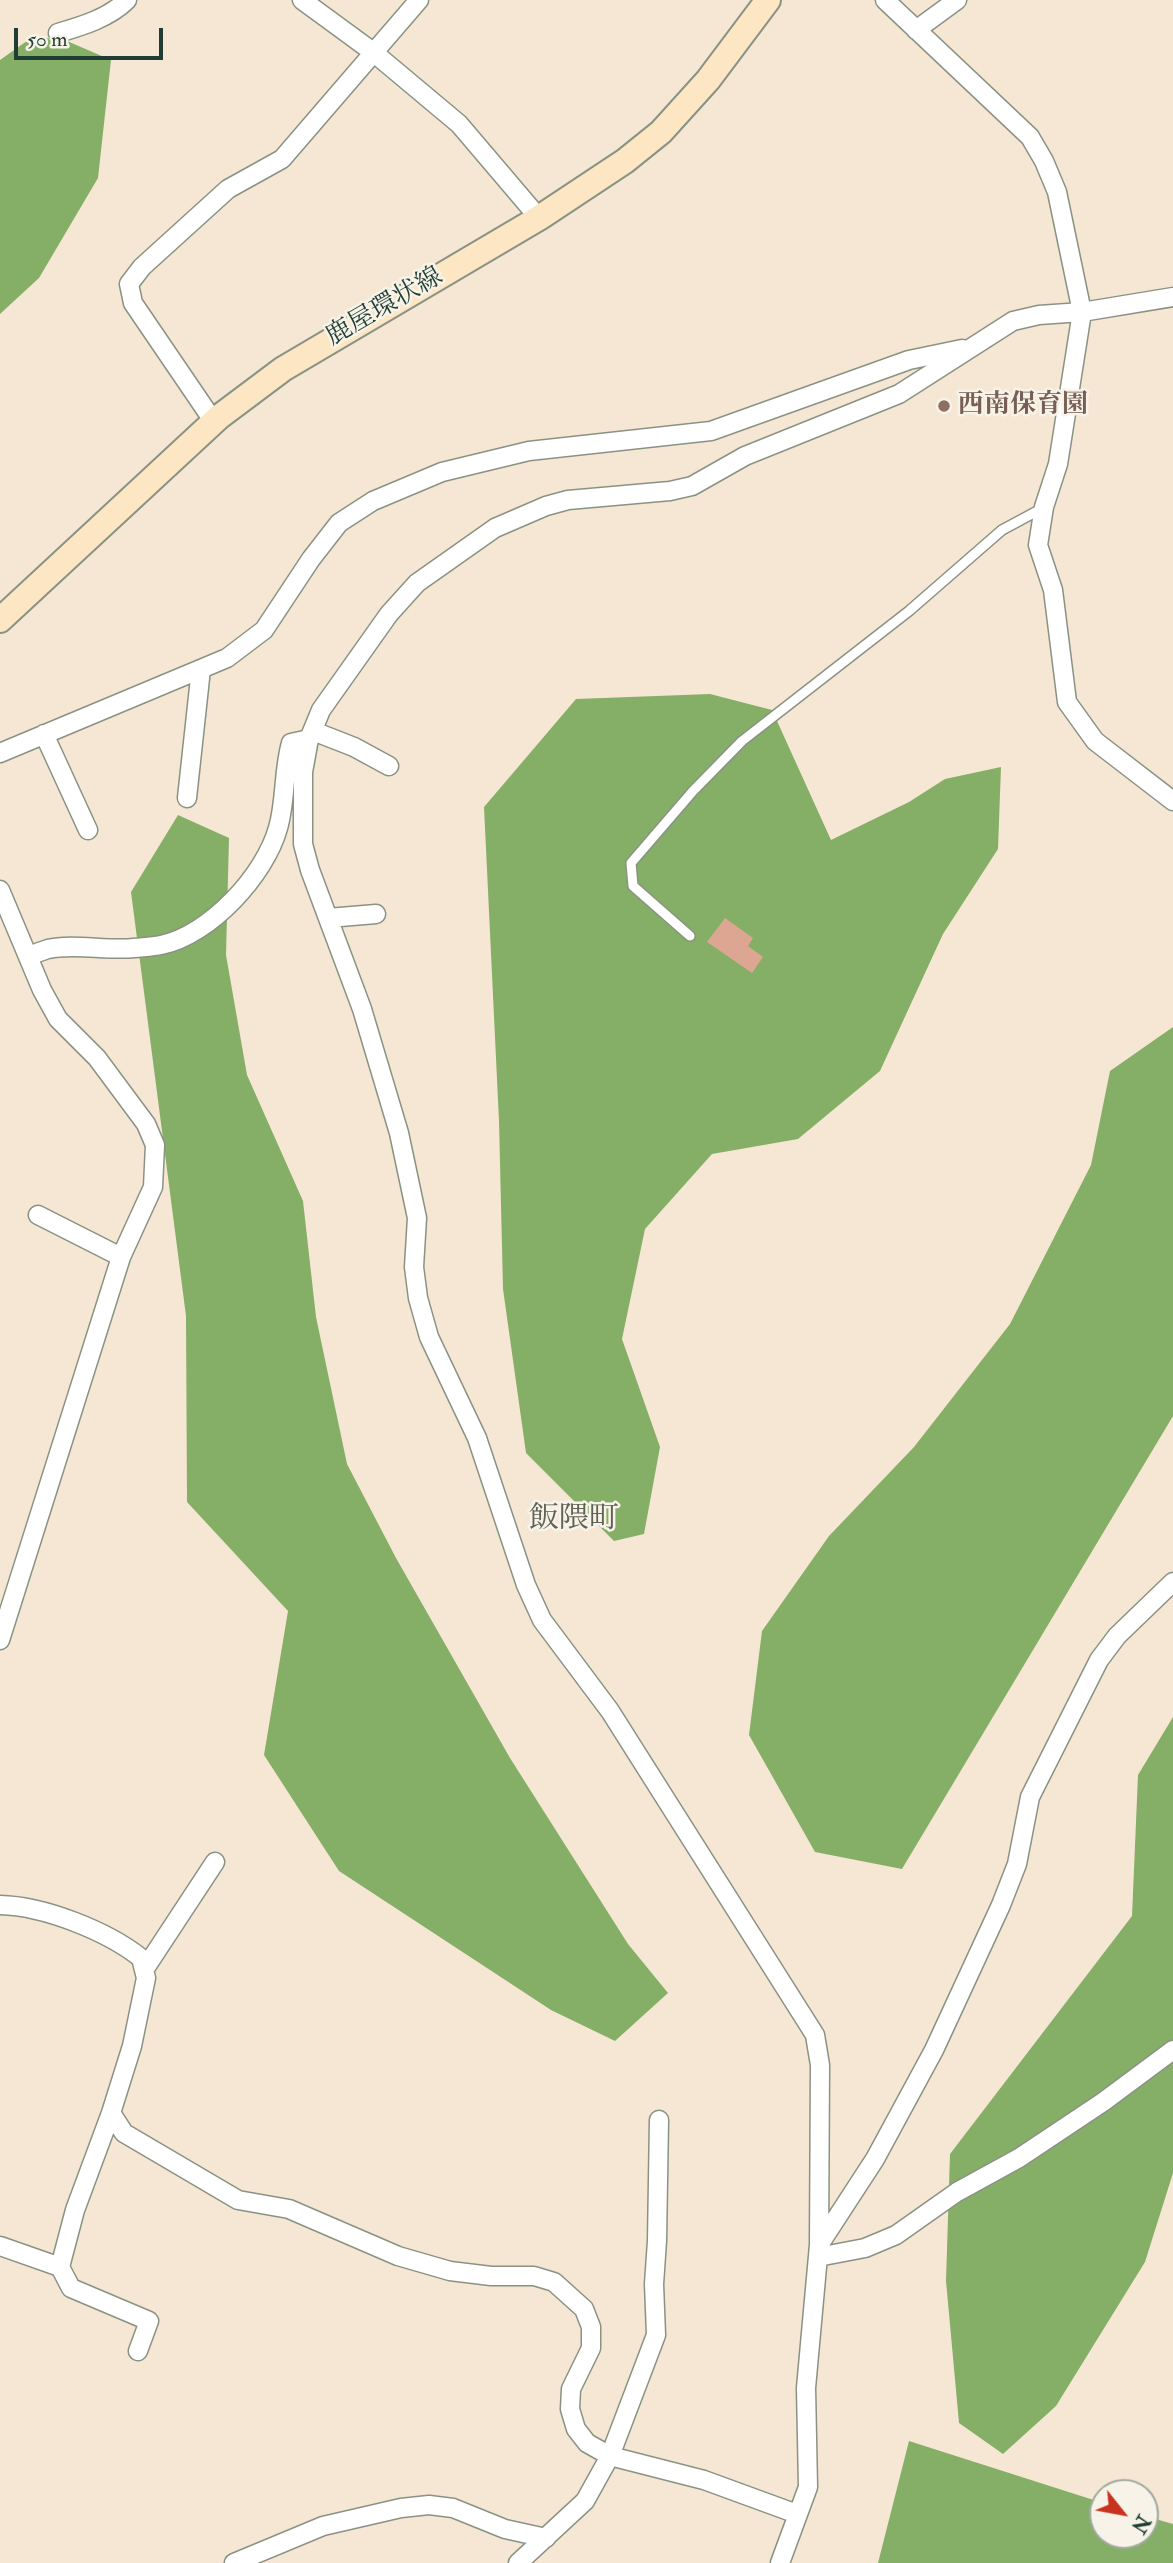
<!DOCTYPE html>
<html>
<head>
<meta charset="utf-8">
<style>
	body { margin:0 }
	#map { position:relative; width:1173px; height:2563px; overflow:hidden; background:#f6e7d4; font-family:"IM FELL Double Pica",serif }
	canvas { display:block }
	.north { position:absolute; left:1089px; top:2479px; width:70px; height:70px; box-sizing:border-box; background:#f7f3e8; border:2px solid #a1aaa0; border-radius:50%; rotate:121deg; font-size:19px; font-weight:700; line-height:28px; text-align:center; color:#1f3d34 }
	.north::after { content:''; display:block; margin:auto; width:24px; height:32px; background:#c8321e; clip-path:polygon(50% 0,100% 100%,50% 72%,0 100%) }
	.scale { position:absolute; left:14px; top:28px; width:149px; height:32px; box-sizing:border-box; border:4px solid #1f3d34; border-top:0; padding-left:9px; font-size:21px; line-height:24px; white-space:nowrap; color:#1f3d34; -webkit-text-stroke:5px #f7f3e8; paint-order:stroke }
</style>
</head>
<body>
<div id="map">
<canvas width="1173" height="2563"></canvas>
<div class="north">N</div>
<div class="scale">50 m</div>
</div>
<script>
const ctx = document.querySelector('canvas').getContext('2d');
ctx.lineJoin = 'round';
function fill(path, color) {
  ctx.fillStyle = color;
  ctx.fill(path, 'evenodd');
}
function stroke(path, color, width, dash) {
  ctx.strokeStyle = color;
  ctx.lineWidth = width;
  ctx.lineCap = dash ? 'butt' : 'round';
  ctx.setLineDash(dash || []);
  ctx.stroke(path);
}
function label(font, color, halo, rows, align = 'center') {
  ctx.font = font + ' "IM FELL Double Pica","Noto Serif JP",serif';
  ctx.lineWidth = 5;
  ctx.setLineDash([]);
  ctx.textBaseline = 'middle';
  ctx.strokeStyle = halo;
  ctx.fillStyle = color;
  for (const [text, x, y, turn = 0] of rows) {
    ctx.save();
    ctx.translate(x, y);
    ctx.rotate((+turn || 0) * Math.PI / 180);
    ctx.textAlign = isNaN(turn) ? turn : align;
    if (halo) ctx.strokeText(text, 0, 0);
    ctx.fillText(text, 0, 0);
    ctx.restore();
  }
}
fill(new Path2D(`
	M34 36 67 41 111 60 98 178 39 278 0 314V60Z
	M710 694 772 710 831 840 909 802 945 779 1001 767 998 849 943 934 880 1071 798 1139 712 1154 645 1229 622 1339 660 1447 644 1534 614 1541 526 1453 503 1289 499 1121 484 807 576 699Z
	M178 815 229 838 226 955 247 1075 303 1201 316 1317 347 1464 396 1558 510 1758 628 1944 668 1993 615 2041 551 2010 339 1871 264 1755 288 1611 187 1502 186 1316 131 892Z
	M1173 1027V1416L902 1869 815 1852 749 1735 762 1631 829 1536 914 1447 1010 1324 1091 1165 1110 1071Z
	M1173 1717V2173L1145 2262 1056 2406 1003 2454 959 2423 946 2281 950 2154 1132 1916 1138 1775Z
	M909 2441 1103 2503V2535H1145V2516L1173 2524V2563H878Z`), '#85af66');
fill(new Path2D(`
	M725 918 753 938 748 946 763 957 752 973 707 942Z`), '#dca693');
const lane = new Path2D(`
	M690 936 633 886 631 863 693 791 742 741 909 611 1002 530 1043 508`);
const street = new Path2D(`
	M302 0 373 52 459 124 539 218
	M885 0 1030 137 1044 161 1057 192 1082 312 1058 464 1044 507 1038 545 1053 590 1067 702 1095 741 1173 801
	M916 30 957 0
	M58 33C82 26 109 18 127 0
	M214 422 133 303 129 284 142 267 228 189 282 159 419 0
	M313 731 354 747 389 766
	M44 734 88 830
	M0 753 227 658 264 630 311 559 339 523 373 501 442 472 529 451 711 431 909 360 962 349
	M187 798 201 669
	M0 890 42 990 58 1019 97 1058 146 1124 155 1145 153 1187 121 1257 0 1640
	M328 918 376 914
	M28 957C34 954 41 951 48 949 72 943 108 951 134 948 143 947 152 947 161 945 210 935 265 875 278 828 286 801 283 771 291 743L309 739
	M38 1215 121 1257
	M0 1905C44 1906 107 1931 141 1958L146 1978 132 2046 111 2113 124 2133 238 2200 289 2209 398 2256 450 2271 491 2276H534L554 2282 584 2309 591 2327V2348L571 2389 570 2409 576 2429 587 2443 610 2456 704 2480 797 2514
	M144 1970 215 1862
	M819 2245 875 2159 934 2050 1001 1905 1017 1864 1030 1797 1099 1660 1117 1636 1173 1582
	M0 2246 60 2267 71 2288 149 2321 138 2351
	M818 2257 865 2248 896 2235 957 2192 1019 2158 1103 2102 1173 2050
	M60 2267 75 2210 111 2113
	M234 2563 323 2526 401 2508 429 2505 453 2508 505 2529 546 2538
	M518 2563 585 2501 610 2456 656 2335 654 2284 657 2241 659 2120
	M780 2563 808 2487 806 2388 819 2245 820 2065 815 2035 610 1711 542 1620 526 1585 477 1438 429 1337 418 1298 414 1267 417 1218 399 1133 362 1009 310 870 303 844V772L309 739 321 710 389 614 417 583 495 528 546 506 568 500 670 491 692 486 745 456 899 394 1013 321 1039 315 1082 312 1173 297`);
const secondary = new Path2D(`
	M0 620 219 417 283 369 539 218 625 161 661 132 708 80 768 0`);
stroke(lane, '#8a9284', 12);
stroke(street, '#8a9284', 21);
stroke(secondary, '#8a9284', 28);
stroke(lane, '#fff', 9);
stroke(street, '#fff', 18);
stroke(secondary, '#fce6c4', 24);
for (const [x, y, r, color] of [
	[944,406,7,"#8d6e63"]
]) {
  const dot = new Path2D();
  dot.arc(x, y, r, 0, 2 * Math.PI);
  ctx.fillStyle = color;
  ctx.fill(dot);
  stroke(dot, '#f7f3e8', 2.5);
}
label('26px', '#1f3d34', '#f7f3e8', [
	["鹿屋環状線",385,308,-30]
]);
label('bold 26px', '#785e54', '#f7f3e8', [
	["西南保育園",958,406]
], 'left');
label('30px', '#616255', '#f7f3e8', [
	["飯隈町",574,1521]
]);
</script>
</body>
</html>
